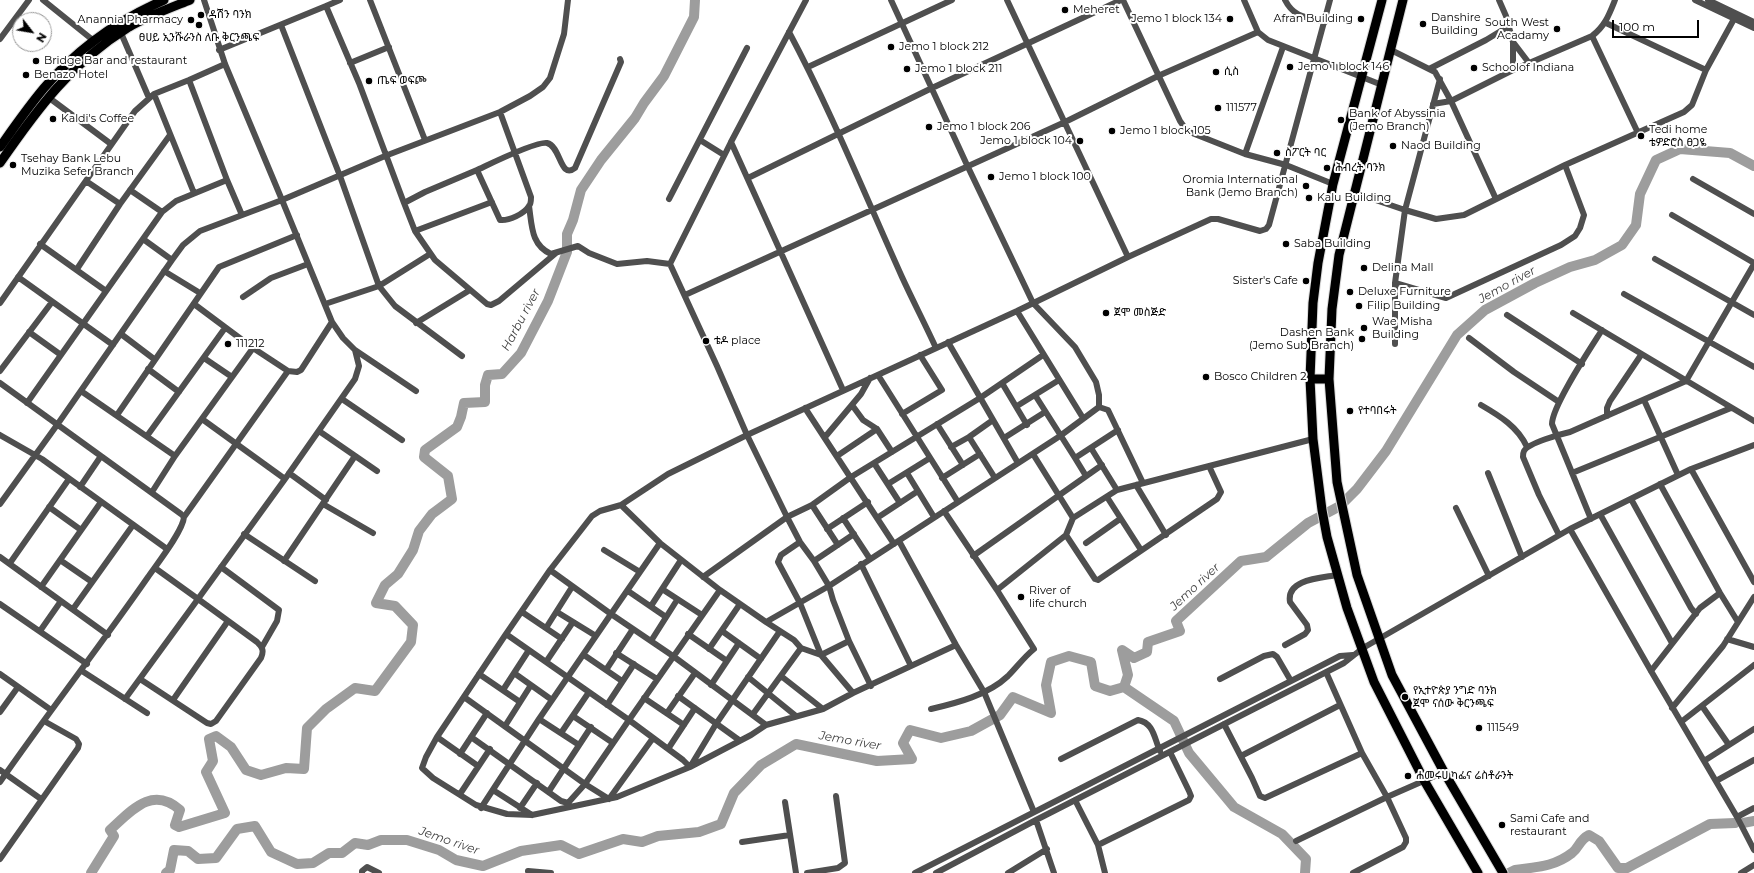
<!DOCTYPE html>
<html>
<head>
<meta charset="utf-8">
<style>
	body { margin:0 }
	#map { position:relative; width:1754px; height:873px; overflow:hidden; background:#fff; font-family:Montserrat,sans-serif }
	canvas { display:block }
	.north { position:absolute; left:12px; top:12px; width:40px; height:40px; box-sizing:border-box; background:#fff; border:1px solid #999; border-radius:50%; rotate:121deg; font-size:11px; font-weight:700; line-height:16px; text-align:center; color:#000 }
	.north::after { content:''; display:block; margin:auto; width:14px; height:18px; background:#000; clip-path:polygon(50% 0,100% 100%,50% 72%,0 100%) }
	.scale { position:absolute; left:1612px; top:20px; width:87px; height:18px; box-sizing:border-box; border:2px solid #000; border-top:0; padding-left:5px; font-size:12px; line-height:14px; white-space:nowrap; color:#000; -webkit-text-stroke:3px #fff; paint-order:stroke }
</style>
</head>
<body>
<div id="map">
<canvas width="1754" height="873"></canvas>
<div class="north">N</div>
<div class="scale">100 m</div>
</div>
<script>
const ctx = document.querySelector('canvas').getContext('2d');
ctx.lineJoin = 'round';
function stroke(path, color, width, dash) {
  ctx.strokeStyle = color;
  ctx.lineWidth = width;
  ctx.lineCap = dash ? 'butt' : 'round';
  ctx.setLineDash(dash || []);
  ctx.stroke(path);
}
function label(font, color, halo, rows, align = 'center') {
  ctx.font = font + ' Montserrat,"Noto Sans Ethiopic",sans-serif';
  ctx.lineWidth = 4;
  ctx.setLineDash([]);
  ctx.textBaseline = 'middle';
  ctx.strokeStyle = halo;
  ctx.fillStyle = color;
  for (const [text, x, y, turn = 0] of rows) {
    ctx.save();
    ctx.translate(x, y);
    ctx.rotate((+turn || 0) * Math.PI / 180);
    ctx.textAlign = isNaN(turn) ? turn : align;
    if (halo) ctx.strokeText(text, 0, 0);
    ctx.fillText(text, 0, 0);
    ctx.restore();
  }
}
stroke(new Path2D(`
	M1124 687 1174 721 1189 753 1234 807 1282 834 1306 859 1305 873
	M1743 823 1754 821
	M91 873 114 836 110 830C131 811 152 785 180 810L175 825 179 827 225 813 206 772 213 761 209 739 216 736 231 747 246 770 261 775 286 768 304 769 307 728 326 709 355 688 375 691 411 642 413 625 395 606 376 603 385 585 398 574 413 550 419 531 432 514 452 499 448 476 424 457 425 450 457 427 461 417 464 403 485 402V385L488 375 502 374 521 353 548 301 567 252V234L573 220 581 190 601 160 635 118 644 103 664 76 694 17 695 0
	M166 873 170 870 174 850 188 851 198 859 216 858 237 829 255 826 271 852 297 864 313 863 329 853H342L355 843 368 845 381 840H407L439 850 456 860 483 866 521 851 561 845 579 854 623 839 642 842 658 836 699 832 721 824 734 793 761 765 796 744 877 761 912 759 903 743 910 730 941 738 971 731 1000 715 1013 697 1051 713 1046 685 1051 662 1069 656 1091 662 1095 686 1110 691 1124 687 1128 675 1122 650 1134 658 1147 652 1148 642 1180 631 1176 621 1241 561 1266 557 1308 523 1340 506 1357 489 1386 451 1457 335 1485 310 1535 283 1570 267 1595 260 1622 245 1636 225 1640 194 1656 160 1680 149 1730 153 1754 166
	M1509 873 1515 870C1536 867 1554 867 1572 853 1579 848 1579 840 1589 835L1599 841 1618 868H1627L1710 824 1735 823`), '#9d9d9d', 10);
const primary = new Path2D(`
	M1382 0 1333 184 1318 263 1313 303 1310 379 1313 439 1322 510 1327 537 1347 608 1374 682 1425 782 1478 873
	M1403 0 1339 255 1332 309 1329 379 1337 482 1357 575 1392 675 1444 772 1503 873
	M0 147C14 127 28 107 44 88 76 50 118 20 164 0
	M0 163C38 108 71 63 129 27 148 16 170 8 190 0
	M1310 379H1329`);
stroke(primary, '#dbdbdb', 11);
stroke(new Path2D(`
	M43 0 94 41
	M204 0 225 64 282 200 385 156 500 112 530 96 543 87 550 78 564 34 568 0
	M340 0 326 6 359 83 404 203 425 192 477 170 500 220C509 221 524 214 529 206 531 204 531 200 531 197L500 112
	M370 0 425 140
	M806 0 731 142 670 264 717 366 747 435 787 517 800 542 814 561 829 586 833 600 849 641 871 686
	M891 0 967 165 1033 303 1075 347 1096 382 1099 395V407
	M1007 0 1128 257
	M1123 0 1180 121 1187 131 1245 154 1286 165 1333 184
	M1244 0 1258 32 1268 40 1382 85
	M1285 0C1294 18 1307 17 1325 22
	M1499 0 1506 16 1513 42V70
	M1695 0 1754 28
	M1708 0 1754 22
	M1606 23 1706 70
	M281 25 340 176 379 286 430 254
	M789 32C831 111 865 195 902 277 913 301 925 324 936 348
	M121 33 149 98
	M1592 36 1638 133
	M0 39 29 0
	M1513 42 1529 63
	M219 50 326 6
	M1391 50 1435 72 1451 101 1496 199
	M350 63 389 47
	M808 67 952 0
	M1429 69 1486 40 1509 26
	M189 80 227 180 242 215
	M154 94 194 193
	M48 97 111 144
	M1433 104 1451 101 1513 70 1592 36C1605 26 1609 15 1615 0
	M700 140 724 155
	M731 142 843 390
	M1245 154 1283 47
	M477 170C490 164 536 141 547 143 561 146 560 180 575 168L621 62 620 59
	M748 178 932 88 1121 0
	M1693 179 1754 214
	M86 181 120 204
	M130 190 162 212
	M1355 193 1405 210 1436 219 1464 215 1565 165 1684 112 1692 105 1706 70 1734 19
	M669 199 747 48
	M404 203 415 231 435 260 487 304 491 305 499 301 556 253
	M529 206C532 226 531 245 551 254L578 246 589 253 617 264 647 261 670 264
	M1672 215 1754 263
	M415 231 492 202
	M143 239 172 260
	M40 244 106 291
	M1655 259 1754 315
	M77 269 120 204 170 135
	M164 271 200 293
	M18 277 113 345
	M1395 283 1446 298 1561 245 1575 236 1580 228 1584 215 1565 165
	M1624 294 1754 367
	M685 295 1065 122 1158 76 1258 32
	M243 297 271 278 308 264
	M0 303 135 111 154 94 189 80 225 64
	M325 304 379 286 395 306 462 356
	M1017 311 1083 418
	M1573 313 1754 421
	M1507 315 1582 364
	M416 323 470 290
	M29 332 61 355
	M121 334 154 359
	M1469 338 1514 372 1559 402
	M948 342 1018 463
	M1395 344V283L1405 210 1440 79
	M355 350 416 391
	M204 358 232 377
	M148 369 179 392
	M0 371 52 302
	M878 375 958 502
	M0 383 181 514 184 517
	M1002 383 1027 425
	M81 391 175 456
	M1035 395 1075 458 1118 430
	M342 399 402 440
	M1644 400 1678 475
	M27 403 162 212 176 201 227 180
	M852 405 863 420 877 429 892 452
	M1481 405C1500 416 1518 427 1527 447
	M1017 406 1059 380
	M805 408 894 544
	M902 414 942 390 920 355
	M117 415 219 267 297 235
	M1607 416V408L1610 401 1641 355
	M202 419 285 479
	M937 424 963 465
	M319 431 377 471
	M0 435 42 459 167 549
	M147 436 225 328
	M825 437 861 394 870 378
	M969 437 995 478
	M1004 438 1045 412
	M951 447 969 437 993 420
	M1091 448 1117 490
	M1033 454 1073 518
	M837 456 877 429
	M1075 458 1086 476
	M874 463 900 503
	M1691 469 1754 582
	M289 473 326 500
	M907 473 934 517
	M1488 473 1522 557
	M1572 473 1731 408
	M942 478 980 454
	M888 484 930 458
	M1660 484 1720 593 1738 622
	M1136 485 1166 535
	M80 487 101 456
	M152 492 175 456 253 348
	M1107 497 1141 550
	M1631 499 1691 608 1696 614
	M0 504 57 425 172 260 183 245 200 231 282 200 332 322 301 370 297 372 288 371 253 348 194 304
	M323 504 373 533
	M812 505 838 545
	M49 507 81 530
	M1456 508 1489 576
	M1600 514 1672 643
	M843 518 870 559
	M877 518 918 491
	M1591 519 1552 424C1552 406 1590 349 1602 330
	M827 529 868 502
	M1570 529 1651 671 1737 817 1754 850
	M244 534 315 581
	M1066 535 1095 579 1098 580 1217 499 1221 492 1209 466
	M1559 535 1539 495 1523 457C1523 455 1523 453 1524 451 1528 443 1561 434 1570 432L1686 381 1754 264
	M899 541 956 645 984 692 1034 812
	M800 542 781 555 778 562 800 603 821 655 849 641
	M660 543 621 505 668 474 747 435 1017 311 1128 257 1211 219H1218L1260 231 1266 229 1269 225 1330 0
	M1086 543 1120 519
	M604 550 640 572
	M973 556 1102 465
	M0 557 108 635
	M60 560 92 582
	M284 561 355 456
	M814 561 854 534
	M10 563 69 479
	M861 564 911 666
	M221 567 279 610 277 621 262 647
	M155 568 198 599 285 479 355 379 359 366 355 350 343 338 332 322
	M550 570 592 516 600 511 621 505
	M703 577 787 517 812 505 851 477 980 398 1043 355
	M41 587 101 502
	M662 589 702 615
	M997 590 1066 535 1073 518 1117 490 1313 439
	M628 591 666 617
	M0 604 87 664
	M651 606 681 560
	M73 609 133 525
	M522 612 562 639
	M557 612 596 636
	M766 622 794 640 801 648 821 655 853 693 823 709 766 725 751 735 690 767 683 760 629 720 720 590 766 622 829 586 1060 436 1099 407 1108 410 1143 483
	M546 628 572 587
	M40 631 61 601
	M722 631 761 659
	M506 634 437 737 426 757 422 768 433 778 476 805 507 814 532 815 617 797 690 767 716 724 780 631
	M688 634 727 661
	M1727 639 1754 647
	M651 641 677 600
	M1285 645 1305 634 1308 630 1307 625 1290 602C1286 579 1322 578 1337 575
	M709 649 740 604
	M616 653 657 679
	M584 655 622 681
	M546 662 573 622
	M606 670 633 629
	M82 671 147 713
	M1651 671 1700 608 1720 593
	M1326 672 1362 753 1387 797 1406 838V842L1403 847 1353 873
	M514 673 552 700
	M0 674 51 710
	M479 674 520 702
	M781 676 823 709
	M748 677 796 716
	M1220 679 1264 656 1273 654 1277 657 1291 681
	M711 685 739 643
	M503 690 529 650
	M853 693 956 645
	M678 696 739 740
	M464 697 585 784 609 799 653 738
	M644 698 684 725
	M125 699 198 599 257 642C263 648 264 651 261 658L216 721 211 724 207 723 140 679
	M173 700 228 621
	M607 705 634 664
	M1702 706 1729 745
	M1672 708 1723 646 1754 597
	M931 709C957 703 988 695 1008 676 1017 667 1024 657 1034 649L997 590 944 511
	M0 712 18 687
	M667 713 695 673
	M753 714 801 648
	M573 716 613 743
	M539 719 579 745
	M1681 722 1754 665
	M1224 724 1252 778 1260 796 1265 798 1362 753
	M505 726 531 685
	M561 733 589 692
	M437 737 478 766
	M471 737 561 801 568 803 585 784 629 720 506 634 550 570 611 614 660 543 720 590
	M668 749 695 708
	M460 754 487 713
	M1241 756 1340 705
	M1061 759 1138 720C1154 723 1154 738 1160 751
	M1704 761 1754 729
	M0 770 41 799
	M1716 781 1754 760
	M0 782C48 713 100 646 148 577 157 564 183 531 184 517L288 371
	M493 790 532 815
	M549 791 591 727
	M460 794 490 749
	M1075 800 1098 845 1105 873
	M785 802 796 873
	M481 808 539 719 611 614 673 656 766 725
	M520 808 537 783
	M1737 817 1754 808
	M1036 820 1054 873
	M1296 841 1387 797 1444 772
	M742 842 790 835
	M1098 845 1189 800 1191 796 1189 791 1170 752
	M0 859 78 748 79 744 76 739 44 721
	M528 871 551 873
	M362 873V871L367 867 379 873
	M807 873 838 868 845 863 836 796
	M915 873 1340 656 1353 655
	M936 873 1036 820 1344 663 1363 648 1570 529 1691 469 1754 445
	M1008 873 1047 849
	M1741 873 1754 865`), '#4f4f4f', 6);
stroke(primary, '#000', 9);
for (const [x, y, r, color] of [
	[1065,10,4,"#000"],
	[201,15,4,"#000"],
	[1230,19,4,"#000"],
	[1361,19,4,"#000"],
	[191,20,4,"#000"],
	[1423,24,4,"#000"],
	[199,25,4,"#000"],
	[1557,29,4,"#000"],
	[891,47,4,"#000"],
	[36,61,4,"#000"],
	[1290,67,4,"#000"],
	[1474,68,4,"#000"],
	[907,69,4,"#000"],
	[1216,72,4,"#000"],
	[26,75,4,"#000"],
	[369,81,4,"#000"],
	[1218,108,4,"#000"],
	[53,119,4,"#000"],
	[1341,120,4,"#000"],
	[929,127,4,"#000"],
	[1112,131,4,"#000"],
	[1641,136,4,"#000"],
	[1080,141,4,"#000"],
	[1393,146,4,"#000"],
	[1277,153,4,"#000"],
	[13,165,4,"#000"],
	[1327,168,4,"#000"],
	[991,177,4,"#000"],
	[1306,186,4,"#000"],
	[1309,198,4,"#000"],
	[1286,244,4,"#000"],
	[1364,268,4,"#000"],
	[1306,281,4,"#000"],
	[1350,292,4,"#000"],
	[1359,306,4,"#000"],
	[1106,313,4,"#000"],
	[1364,328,4,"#000"],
	[1362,339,4,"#000"],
	[706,341,4,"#000"],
	[228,344,4,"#000"],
	[1206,377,4,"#000"],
	[1350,411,4,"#000"],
	[1021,597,4,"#000"],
	[1405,697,4,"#000"],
	[1479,728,4,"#000"],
	[1408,776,4,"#000"],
	[1502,825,4,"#000"]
]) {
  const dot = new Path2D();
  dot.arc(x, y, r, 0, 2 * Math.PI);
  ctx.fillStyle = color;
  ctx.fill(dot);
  stroke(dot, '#fff', 1.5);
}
label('11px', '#000', '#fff', [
	["Meheret",1073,10],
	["ዳሽን ባንክ",209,15],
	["Danshire",1431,18],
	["Building",1431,31],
	["Jemo 1 block 134",1222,19,"right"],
	["Afran Building",1353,19,"right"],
	["Anannia Pharmacy",183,20,"right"],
	["South West",1549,23,"right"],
	["Acadamy",1549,36,"right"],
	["ፀሀይ ኢንሹራንስ ለቡ ቅርንጫፍ",199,38,"center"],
	["Jemo 1 block 212",899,47],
	["Bridge Bar and restaurant",44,61],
	["Jemo 1 block 146",1298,67],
	["Schoolof Indiana",1482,68],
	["Jemo 1 block 211",915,69],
	["ሲስ",1224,72],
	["Benazo Hotel",34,75],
	["ጤፍ ወፍጮ",377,81],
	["111577",1226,108],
	["Bank of Abyssinia",1349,114],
	["(Jemo Branch)",1349,127],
	["Kaldi's Coffee",61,119],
	["Jemo 1 block 206",937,127],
	["Tedi home",1649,130],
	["ቴዎድሮስ ፀጋዬ",1649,143],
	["Jemo 1 block 105",1120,131],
	["Jemo 1 block 104",1072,141,"right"],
	["Naod Building",1401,146],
	["ስፖርት ባር",1285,153],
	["Tsehay Bank Lebu",21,159],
	["Muzika Sefer Branch",21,172],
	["ሕብረት ባንክ",1335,168],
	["Jemo 1 block 100",999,177],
	["Oromia International",1298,180,"right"],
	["Bank (Jemo Branch)",1298,193,"right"],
	["Kalu Building",1317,198],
	["Saba Building",1294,244],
	["Delina Mall",1372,268],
	["Sister's Cafe",1298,281,"right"],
	["Deluxe Furniture",1358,292],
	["Filip Building",1367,306],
	["ጀሞ መስጅድ",1114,313],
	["Wae Misha",1372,322],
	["Building",1372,335],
	["Dashen Bank",1354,333,"right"],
	["(Jemo Sub Branch)",1354,346,"right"],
	["ቴዶ place",714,341],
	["111212",236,344],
	["Bosco Children 2",1214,377],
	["የተባበሩት",1358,411],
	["River of",1029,591],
	["life church",1029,604],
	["የኢተዮጵያ ንግድ ባንክ",1413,691],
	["ጀሞ ናሰው ቅርንጫፍ",1413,704],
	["111549",1487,728],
	["ሐመሩሀ ካፌና ሬስቶራንት",1416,776],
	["Sami Cafe and",1510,819],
	["restaurant",1510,832]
], 'left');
label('italic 12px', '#3e3e3e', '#fff', [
	["Jemo river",1507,285,-29],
	["Harbu river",521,320,-62],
	["Jemo river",1195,587,-43],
	["Jemo river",850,741,10],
	["Jemo river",449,841,19]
]);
</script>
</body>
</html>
